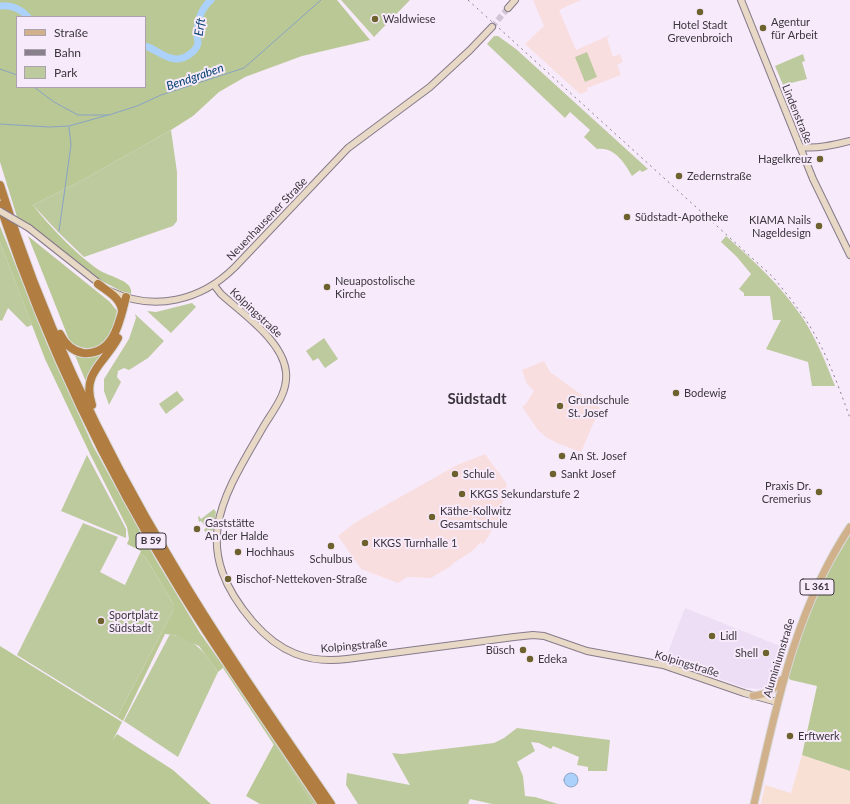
<!DOCTYPE html>
<html>
<head>
<meta charset="utf-8">
<style>
	body { margin:0 }
	#map { position:relative; width:850px; height:804px; overflow:hidden; background:#f7eafb; font-family:Lato,sans-serif }
	canvas { display:block }
	.legend { position:absolute; left:16px; top:16px; width:130px; height:72px; box-sizing:border-box; background:#f7eafb; border:1px solid #aca2af; margin:0; padding:5px 7px; list-style:none; font-size:12px; color:#3b363d }
	.legend li { display:flex; align-items:center; gap:8px; height:20px }
	.legend b { width:20px; border:1px solid #aca2af }
</style>
</head>
<body>
<div id="map">
<canvas width="850" height="804"></canvas>
<ul class="legend">
<li><b style="height:5px;background:#d0b18c"></b>Straße</li>
<li><b style="height:5px;background:#88808b"></b>Bahn</li>
<li><b style="height:11px;background:#bdca9e"></b>Park</li>
</ul>
</div>
<script>
const ctx = document.querySelector('canvas').getContext('2d');
ctx.lineJoin = 'round';
function fill(path, color) {
  ctx.fillStyle = color;
  ctx.fill(path, 'evenodd');
}
function stroke(path, color, width, dash) {
  ctx.strokeStyle = color;
  ctx.lineWidth = width;
  ctx.lineCap = dash ? 'butt' : 'round';
  ctx.setLineDash(dash || []);
  ctx.stroke(path);
}
function label(font, color, halo, rows, align = 'center') {
  ctx.font = font + ' Lato,sans-serif';
  ctx.lineWidth = 4;
  ctx.setLineDash([]);
  ctx.textBaseline = 'middle';
  ctx.strokeStyle = halo;
  ctx.fillStyle = color;
  for (const [text, x, y, turn = 0] of rows) {
    ctx.save();
    ctx.translate(x, y);
    ctx.rotate((+turn || 0) * Math.PI / 180);
    ctx.textAlign = isNaN(turn) ? turn : align;
    if (halo) ctx.strokeText(text, 0, 0);
    ctx.fillText(text, 0, 0);
    ctx.restore();
  }
}
fill(new Path2D(`
	M685 608 785 648 773 682 760 689 746 688 665 660Z`), '#eedef5');
fill(new Path2D(`
	M802 755 850 771V804H761L765 785 791 793Z`), '#f8e0d5');
fill(new Path2D(`
	M533 0H581L559 10 576 50 610 35V36L607 38 613 57 620 54 623 62 617 65 621 75 587 88 588 91 580 94 525 44 544 26Z
	M544 361 550 372 600 408 581 452 557 443 546 437 538 430 522 407 525 405 534 391 527 384 522 370Z
	M485 454 507 484 499 518 483 545 481 542 471 552 455 562 451 566 431 578 407 577 398 583 361 569 338 536 356 522 457 465Z`), '#f9dee0');
fill(new Path2D(`
	M341 0H410L374 37Z
	M494 36H498L516 49 648 169 642 172 640 170 632 176C625 163 614 146 597 149L584 137 590 130 570 112 565 118 487 44Z
	M587 52 597 77 585 82 575 57Z
	M803 54 805 61 802 62 807 79 783 85 775 66Z
	M171 130 177 172V221L173 226 84 257 58 232 33 205 79 182Z
	M726 236C754 261 781 286 802 317 816 338 826 363 835 386H812L808 362 766 349 781 320H773L770 296H744V293L739 289 751 274 737 257 721 242Z
	M0 242 32 325 27 327 8 308 2 321 0 320Z
	M192 303 196 307 171 333 147 311 156 312Z
	M135 314 164 341 148 358 129 370 124 368 118 371 117 377 121 382 109 405 104 391V379L129 339 136 318Z
	M324 338 338 359 325 368 318 358 313 361 306 351Z
	M177 391 184 400 166 414 159 404Z
	M87 455 123 523 126 529V538L61 511Z
	M214 509 216 512 213 530 207 534 204 530 206 528 201 521 199 522 198 517 199 516 201 519Z
	M83 523 118 537 100 572 125 585 140 553 146 558 174 605V609L117 717 17 655Z
	M170 634C197 640 203 651 218 672L178 757 124 721Z
	M225 666 317 804H313L223 668Z
	M517 728 610 740 607 771H588V767L577 765 579 757 553 746 551 749 539 743 531 742 535 751 517 762 523 776 525 796 535 797 558 804H492L470 799 468 804H358L346 785 347 773 410 785 392 753 402 754 494 743 504 738Z`), '#bdca9e');
fill(new Path2D(`
	M0 0H337L370 40 302 56 245 77 219 92 193 116 171 130 79 182 33 205C48 225 78 256 99 270 109 277 134 280 131 294L121 291 96 278 17 217 0 162ZM17 17H145V87H17Z
	M0 226 47 344 93 446 156 560 200 633 224 667 218 672 199 646 175 635 165 634 123 721 117 717 174 609V605L146 558 140 553 141 551 127 544 129 539 127 527 91 456 45 359 0 242Z
	M28 236 110 302 117 311C112 338 100 360 70 342Z
	M107 351 86 382 74 353C85 359 95 355 107 351Z
	M850 535V771L802 755 817 686 791 680 788 678C795 655 801 632 810 610 815 599 824 589 825 577Z
	M0 646 122 722 113 740 117 734 173 770 211 804H0Z
	M274 744 313 804H260L246 796Z`), '#bac896');
const water = new Path2D(`
	M564 780a7 7 0 1 1 14 0a7 7 0 1 1-14 0Z`);
fill(water, '#acd2fb');
stroke(water, '#8aa3c2', 1);
stroke(new Path2D(`
	M0 69 17 75
	M34 87 54 102 78 115H109L137 106 161 95 244 68 321 0
	M0 124 49 127 69 126 108 115
	M59 231 71 145 69 127`), '#8aa3c2', 1);
stroke(new Path2D(`
	M0 6C11 5 21 9 28 17
	M145 46C156 49 165 59 176 59 185 59 196 52 198 43 198 40 197 37 197 34 197 21 201 9 211 0`), '#acd2fb', 7);
stroke(new Path2D(`
	M492 27 508 8`), '#d1c6d5', 6, [6, 3]);
const secondary = new Path2D(`
	M741 0 813 179 850 255
	M508 8 515 0
	M800 147C817 149 834 145 850 141
	M29 228 101 285
	M214 285 221 294C243 314 283 341 286 372 288 392 275 408 265 424 222 498 188 546 253 622 279 652 308 664 347 659L514 637 533 635 544 636 587 651 663 665 744 693 777 702
	M110 291C154 312 201 301 235 267L348 148 430 87 470 50 492 27`);
const primary = new Path2D(`
	M753 696C766 694 774 691 781 680
	M754 804C776 708 794 611 850 527`);
const highway = new Path2D(`
	M0 185C41 317 101 445 173 564 222 647 277 725 331 804
	M0 205C44 340 106 469 180 590 225 663 275 733 322 804
	M98 284C107 291 121 298 122 311
	M60 334C65 344 72 351 83 353 115 356 120 319 126 297
	M92 405C81 373 105 363 118 338`);
stroke(secondary, '#867b8b', 8);
stroke(primary, '#d8d7d8', 9);
stroke(highway, '#d8d7d8', 10);
stroke(secondary, '#e8d8c6', 6);
stroke(primary, '#d0b18c', 7);
stroke(highway, '#b17d40', 8);
stroke(new Path2D(`
	M468 0 773 277C786 293 800 310 811 328 828 356 839 388 850 418`), '#88808b', 1, [2, 4]);
const secondaryBridge = new Path2D(`
	M0 211 29 228`);
stroke(secondaryBridge, '#867b8b', 8, []);
stroke(secondaryBridge, '#e8d8c6', 6);
for (const [x, y, r, color] of [
	[700,12,4,"#6d612e"],
	[375,19,4,"#6d612e"],
	[763,28,4,"#6d612e"],
	[820,159,4,"#6d612e"],
	[679,176,4,"#6d612e"],
	[627,217,4,"#6d612e"],
	[819,226,4,"#6d612e"],
	[327,287,4,"#6d612e"],
	[676,393,4,"#6d612e"],
	[560,406,4,"#6d612e"],
	[562,456,4,"#6d612e"],
	[455,474,4,"#6d612e"],
	[553,474,4,"#6d612e"],
	[819,492,4,"#6d612e"],
	[462,494,4,"#6d612e"],
	[432,517,4,"#6d612e"],
	[197,529,4,"#6d612e"],
	[365,543,4,"#6d612e"],
	[331,546,4,"#6d612e"],
	[238,552,4,"#6d612e"],
	[228,579,4,"#6d612e"],
	[101,621,4,"#6d612e"],
	[712,636,4,"#6d612e"],
	[523,650,4,"#6d612e"],
	[766,653,4,"#6d612e"],
	[530,659,4,"#6d612e"],
	[790,736,4,"#6d612e"]
]) {
  const dot = new Path2D();
  dot.arc(x, y, r, 0, 2 * Math.PI);
  ctx.fillStyle = color;
  ctx.fill(dot);
  stroke(dot, '#f7eafb', 1.5);
}
for (const [x, y, w] of [
	[151,541,30],
	[817,587,34]
]) {
  const box = new Path2D();
  box.roundRect(x - w / 2, y - 8, w, 16, 3);
  ctx.fillStyle = '#f7eafb';
  ctx.fill(box);
  stroke(box, '#3b363d', 1);
}
label('bold 10px', '#3b363d', null, [
	["B 59",151,541],
	["L 361",817,587]
]);
label('11px', '#3b363d', '#f7eafb', [
	["Waldwiese",383,19],
	["Agentur",771,22],
	["für Arbeit",771,35],
	["Hotel Stadt",700,25,"center"],
	["Grevenbroich",700,38,"center"],
	["Hagelkreuz",812,159,"right"],
	["Zedernstraße",687,176],
	["Südstadt-Apotheke",635,217],
	["KIAMA Nails",811,220,"right"],
	["Nageldesign",811,233,"right"],
	["Neuapostolische",335,281],
	["Kirche",335,294],
	["Bodewig",684,393],
	["Grundschule",568,400],
	["St. Josef",568,413],
	["An St. Josef",570,456],
	["Schule",463,474],
	["Sankt Josef",561,474],
	["Praxis Dr.",811,486,"right"],
	["Cremerius",811,499,"right"],
	["KKGS Sekundarstufe 2",470,494],
	["Käthe-Kollwitz",440,511],
	["Gesamtschule",440,524],
	["Gaststätte",205,523],
	["An der Halde",205,536],
	["KKGS Turnhalle 1",373,543],
	["Hochhaus",246,552],
	["Schulbus",331,559,"center"],
	["Bischof-Nettekoven-Straße",236,579],
	["Sportplatz",109,615],
	["Südstadt",109,628],
	["Lidl",720,636],
	["Büsch",515,650,"right"],
	["Shell",758,653,"right"],
	["Edeka",538,659],
	["Erftwerk",798,736]
], 'left');
label('11px', '#3b363d', '#f7eafb', [
	["Lindenstraße",797,114,68],
	["Neuenhausener Straße",267,219,-46],
	["Kolpingstraße",256,313,43],
	["Kolpingstraße",354,646,-5],
	["Aluminiumstraße",779,658,-73],
	["Kolpingstraße",687,664,17]
]);
label('italic 12px', '#054171', '#f7eafb', [
	["Erft",200,27,-82],
	["Bendgraben",195,77,-19]
]);
label('bold 15px', '#3b363d', '#f7eafb', [
	["Südstadt",477,399]
]);
</script>
</body>
</html>
